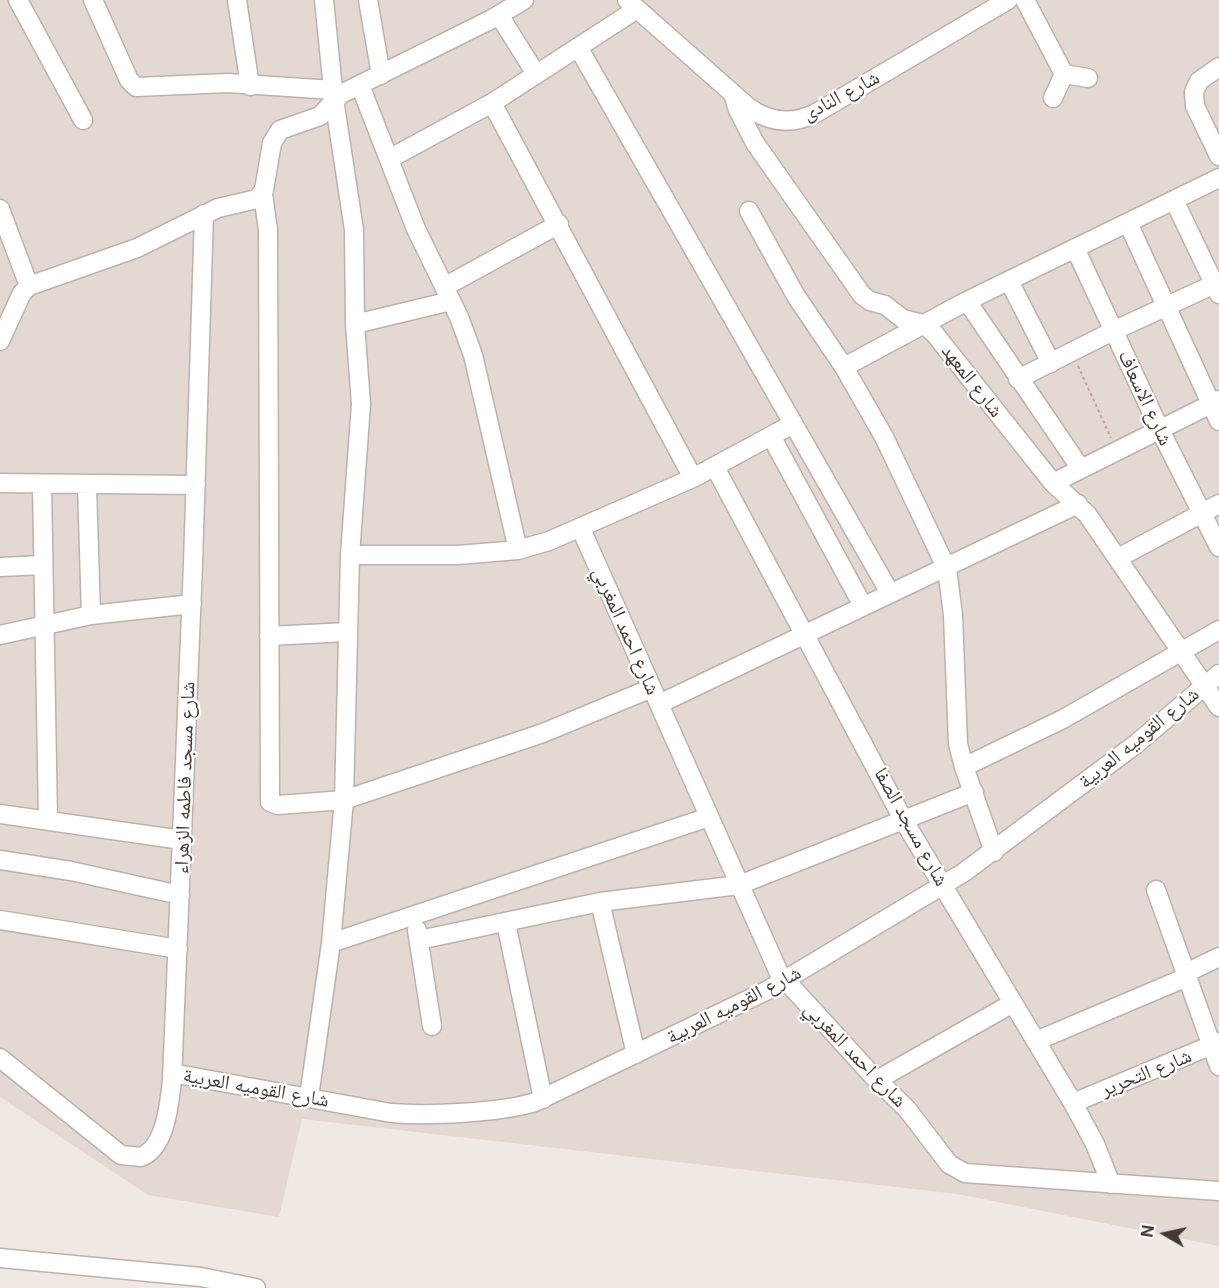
<!DOCTYPE html>
<html>
<head>
<meta charset="utf-8">
<style>
	body { margin:0 }
	#map { position:relative; width:1219px; height:1288px; overflow:hidden; background:#f0e9e3; font-family:Inter,sans-serif }
	canvas { display:block }
	.north { position:absolute; left:1135px; top:1204px; width:60px; height:60px; -webkit-text-stroke:4px #fff; paint-order:stroke; rotate:279deg; font-size:16px; font-weight:700; line-height:24px; text-align:center; color:#423834 }
	.north::after { content:''; display:block; margin:auto; width:21px; height:27px; background:#423834; clip-path:polygon(50% 0,100% 100%,50% 72%,0 100%) }
</style>
</head>
<body>
<div id="map">
<canvas width="1219" height="1288"></canvas>
<div class="north">N</div>
</div>
<script>
const ctx = document.querySelector('canvas').getContext('2d');
ctx.lineJoin = 'round';
function fill(path, color) {
  ctx.fillStyle = color;
  ctx.fill(path, 'evenodd');
}
function stroke(path, color, width, dash) {
  ctx.strokeStyle = color;
  ctx.lineWidth = width;
  ctx.lineCap = dash ? 'butt' : 'round';
  ctx.setLineDash(dash || []);
  ctx.stroke(path);
}
function label(font, color, halo, rows, align = 'center') {
  ctx.font = font + ' Inter,"Noto Naskh Arabic",sans-serif';
  ctx.lineWidth = 4.5;
  ctx.setLineDash([]);
  ctx.textBaseline = 'middle';
  ctx.strokeStyle = halo;
  ctx.fillStyle = color;
  for (const [text, x, y, turn = 0] of rows) {
    ctx.save();
    ctx.translate(x, y);
    ctx.rotate((+turn || 0) * Math.PI / 180);
    ctx.textAlign = isNaN(turn) ? turn : align;
    if (halo) ctx.strokeText(text, 0, 0);
    ctx.fillText(text, 0, 0);
    ctx.restore();
  }
}
fill(new Path2D(`
	M0 0H1219V1246L957 1194 302 1119 279 1217 148 1195 0 1097Z`), '#e4d9d2');
const minor = new Path2D(`
	M18 0 83 120
	M93 0 129 80 136 87 228 83 333 90
	M237 0 250 86
	M368 0 381 75
	M627 0 747 106C769 123 792 125 816 113L1008 0
	M1025 0 1064 74
	M499 15 536 74
	M578 47 890 593
	M1219 67 1199 81 1194 92 1195 106 1219 156
	M360 85 416 229 459 317 473 355 518 550
	M733 94 738 110 755 143 862 295 870 301 885 305 903 319 923 324 934 333 1053 483 1087 514 1219 707
	M1053 98 1064 74 1088 78
	M492 103 693 478
	M389 159 492 103 637 9
	M263 194 268 230 270 802 278 805 344 800 543 733 652 688
	M1174 200 1219 294
	M0 209 29 286
	M749 211 796 296 844 367 884 437 947 569 953 615 958 744 964 767 994 852
	M1128 223 1219 421
	M1075 248 1160 430 1219 547
	M1009 281 1051 363
	M444 287 559 224
	M967 301 1081 469
	M355 324 451 301
	M0 341 22 293 29 286 137 248 218 208 257 199 264 190 272 143 280 130 320 116 341 94 490 20 524 0
	M844 367 967 301 1219 178
	M1018 379 1113 331 1219 282
	M771 436 863 606
	M715 467 904 821 1073 1103 1095 1144 1111 1184
	M0 483 196 485
	M1053 483 1219 400
	M42 485 48 820
	M87 486 91 615
	M581 529 779 973 872 1075 907 1109 949 1164 965 1173 1219 1191
	M350 555H458L518 550 549 541 693 478 793 424
	M1118 558 1219 504
	M0 567 43 565
	M0 635 91 615 192 604
	M269 636 348 632
	M659 704 1078 504
	M964 767 1063 719 1219 630
	M0 814 182 840
	M0 860 71 871 180 895
	M1156 890 1219 1066
	M600 902 636 1054
	M0 920 178 949
	M506 923 543 1099
	M417 930 432 1026
	M419 940 600 902 739 885 974 792
	M331 943 709 817
	M1186 973 1219 957
	M1036 1041 1187 977
	M0 1058 121 1155 141 1157C166 1147 169 1104 172 1081L193 564 204 214
	M172 1073 391 1113C428 1116 500 1113 535 1102L768 990 963 873 1136 744 1219 674
	M877 1080 1013 1003
	M309 1097 331 943 344 800 350 555 361 404 355 324 354 230 334 99 324 0
	M1073 1103 1219 1042
	M0 1258 201 1277 256 1288`);
stroke(minor, '#beb1aa', 21);
stroke(new Path2D(`
	M1078 366 1111 438`), '#bca599', 2, [3, 3]);
stroke(minor, '#fff', 18);
label('20px', '#423834', '#fff', [
	["شارع النادى",841,96,-28],
	["شارع المعهد",972,381,52],
	["شارع الاسعاف",1145,398,65],
	["شارع احمد المغربي",626,631,66],
	["شارع القوميه العربية",1139,738,-39],
	["شارع مسجد فاطمه الزهراء",185,778,-88],
	["شارع مسجد الصفا",911,827,61],
	["شارع القوميه العربية",734,1005,-27],
	["شارع احمد المغربي",855,1055,46],
	["شارع التحرير",1146,1073,-22],
	["شارع القوميه العربية",256,1088,10]
]);
</script>
</body>
</html>
